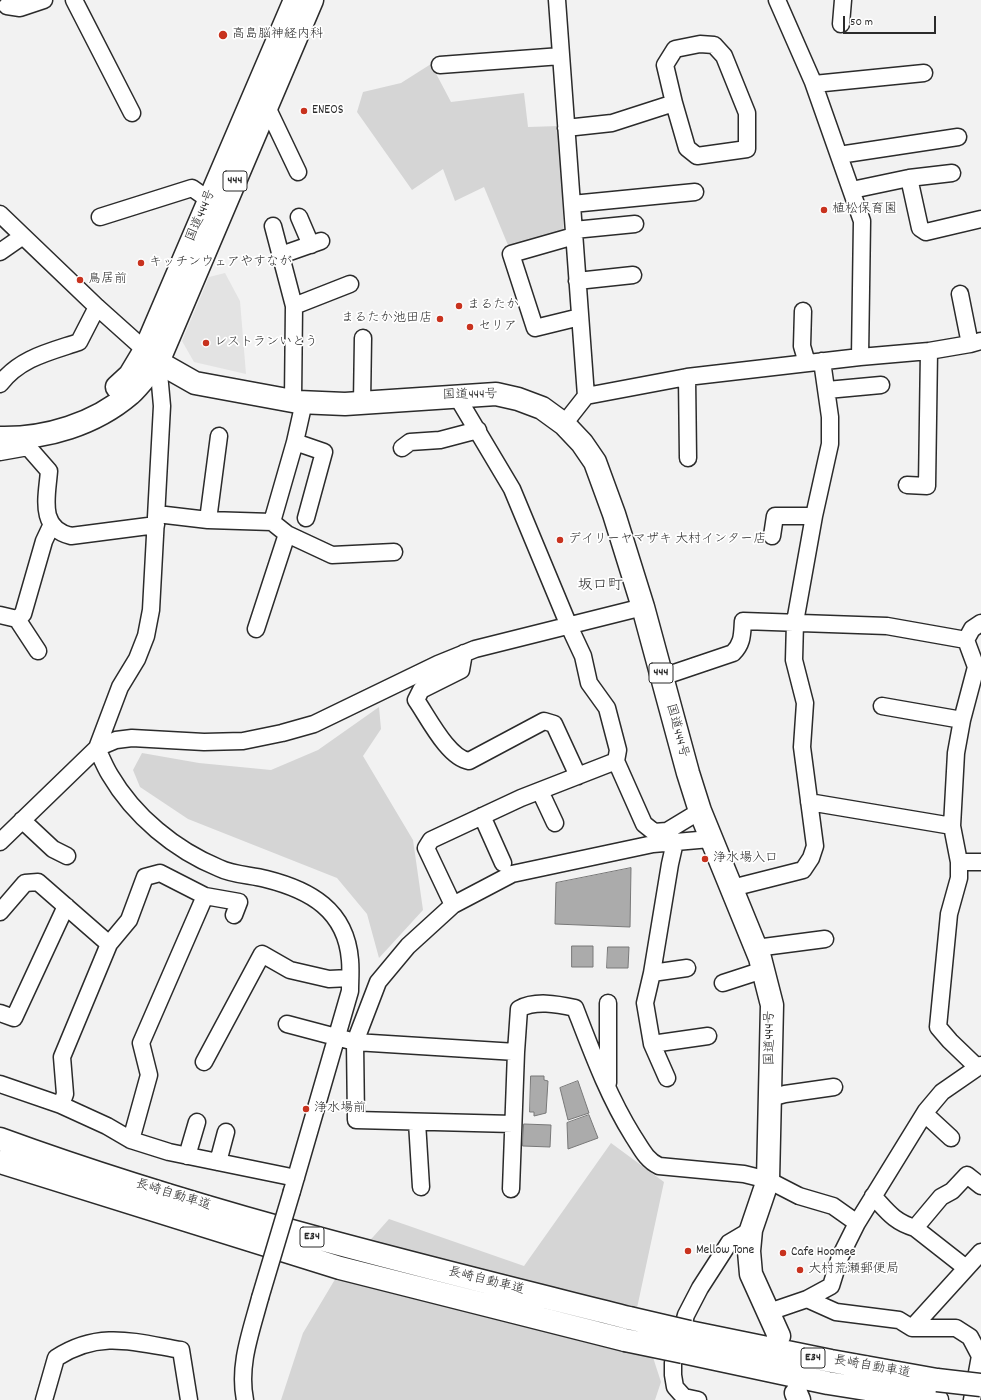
<!DOCTYPE html>
<html>
<head>
<meta charset="utf-8">
<style>
	body { margin:0 }
	#map { position:relative; width:981px; height:1400px; overflow:hidden; background:#f2f2f2; font-family:Dekko,sans-serif }
	canvas { display:block }
	.scale { position:absolute; left:843px; top:16px; width:93px; height:18px; box-sizing:border-box; border:2px solid #2b2b2b; border-top:0; padding-left:5px; font-size:12px; line-height:14px; white-space:nowrap; color:#2b2b2b; -webkit-text-stroke:3px #fff; paint-order:stroke }
</style>
</head>
<body>
<div id="map">
<canvas width="981" height="1400"></canvas>
<div class="scale">50 m</div>
</div>
<script>
const ctx = document.querySelector('canvas').getContext('2d');
ctx.lineJoin = 'round';
function fill(path, color) {
  ctx.fillStyle = color;
  ctx.fill(path, 'evenodd');
}
function stroke(path, color, width, dash) {
  ctx.strokeStyle = color;
  ctx.lineWidth = width;
  ctx.lineCap = dash ? 'butt' : 'round';
  ctx.setLineDash(dash || []);
  ctx.stroke(path);
}
function label(font, color, halo, rows, align = 'center') {
  ctx.font = font + ' Dekko,"Klee One",sans-serif';
  ctx.lineWidth = 3.5;
  ctx.setLineDash([]);
  ctx.textBaseline = 'middle';
  ctx.strokeStyle = halo;
  ctx.fillStyle = color;
  for (const [text, x, y, turn = 0] of rows) {
    ctx.save();
    ctx.translate(x, y);
    ctx.rotate((+turn || 0) * Math.PI / 180);
    ctx.textAlign = isNaN(turn) ? turn : align;
    if (halo) ctx.strokeText(text, 0, 0);
    ctx.fillText(text, 0, 0);
    ctx.restore();
  }
}
fill(new Path2D(`
	M225 273 240 301 246 374 194 362 182 341 209 277Z`), '#e3e3e3');
fill(new Path2D(`
	M431 64 451 102 524 93 528 127 559 126 564 235 510 250 484 187 455 201 443 169 412 190 357 112 363 92 401 83Z
	M379 707 381 729 363 756 413 840 423 910 379 958 367 914 337 878 188 819 140 787 133 770 142 753 199 763 271 770 318 750Z
	M611 1143 664 1182 637 1308 661 1382 655 1400H281L303 1333 334 1281 389 1219 524 1266Z`), '#d5d5d5');
const water = new Path2D(`
	M631 868 630 927 555 924 556 883Z
	M572 946H593V967H572Z
	M608 947H629L628 968H607Z
	M531 1076H544V1080L548 1081 546 1113 534 1116V1112H530Z
	M578 1081 589 1113 568 1120 560 1088Z
	M589 1115 598 1138 568 1149 567 1123Z
	M524 1124 551 1125 550 1147 523 1146Z`);
fill(water, '#ababab');
stroke(water, '#787878', 1);
const minor = new Path2D(`
	M74 0 132 113
	M557 0 586 396
	M777 0 813 82 862 221 860 357
	M7 6 20 8 44 0
	M841 24 843 0
	M440 65 561 56
	M814 84 924 73
	M267 107 298 172
	M566 128 612 123 674 103 687 148 697 156 747 149V113L724 56 714 45 700 44 675 49 665 65 674 103
	M839 155 958 137
	M909 178 920 228 926 232 981 219
	M852 190 909 178 952 173
	M572 204 695 192
	M0 214 97 307 145 350
	M100 217 192 188 209 200
	M299 217 311 245
	M273 226 294 306 293 400
	M574 230 635 224
	M574 236 511 254 535 328 580 317
	M0 252 23 236
	M281 255 321 241
	M577 281 633 275
	M960 294 970 344
	M294 306 350 284
	M803 311 802 346 807 363
	M158 362 162 406 151 610 146 636 137 659 120 687 97 748C101 757 105 767 110 775 134 816 175 850 219 868 233 875 251 875 266 879 310 890 346 910 350 960 351 970 350 981 350 991L292 1191
	M687 377 688 458
	M0 384C20 358 49 352 79 342L97 307
	M827 390 881 385
	M456 395 512 489 569 626 583 656 589 683 607 708 618 750 616 761 644 824 654 832 667 831 700 811
	M362 403 363 338
	M564 424 586 396 687 377 860 357 929 351 970 344 981 341
	M295 442 324 452 306 518
	M402 448 410 442 440 440 478 430
	M0 452 28 447 49 471C47 497 38 528 71 536L156 525
	M907 485 927 486 929 351
	M157 514 208 520 219 436
	M208 520 272 522 295 442 304 402
	M272 522 287 534 332 555 394 552
	M772 536 775 516H814
	M0 615 17 619 23 614 44 541 52 524
	M17 619 38 651
	M256 629 287 534
	M464 653 461 670 421 690 416 700C428 717 448 758 469 761L544 721 554 724 578 776
	M662 677 733 653C743 643 742 634 743 621L887 626 966 640
	M882 706 962 720 976 667 966 640 972 629 981 623
	M540 791 555 823
	M809 802 952 826 956 753 962 720
	M482 816 503 863
	M22 820 53 849 67 856
	M952 826 959 862H981
	M0 842 97 748 116 740 132 738 204 742 243 741 282 733 314 724 438 664 475 649 643 607
	M959 862V878L949 914 938 1027 950 1041 977 1067
	M732 888 803 870 811 858 815 846 802 747 805 703 794 660 795 622 814 516 830 444V417L822 361
	M205 896 239 902 234 915
	M453 905 426 848 431 840 521 798 616 761
	M0 912 25 883 38 882 109 944
	M756 948 825 939
	M652 973 670 864 675 842
	M723 983 763 970
	M608 1003V1083
	M0 1013 14 1018 66 906
	M287 1024 355 1042 516 1052 519 1009C535 1000 557 1004 575 1008 592 1052 608 1096 633 1136 641 1148 646 1160 659 1166L744 1174 768 1180 799 1196 833 1206 857 1223
	M652 1044 708 1036
	M204 1062 262 954 290 970 329 979 350 978
	M667 1078 652 1044 645 1003 652 973 687 968
	M0 1084 61 1105 107 1126 131 1140 169 1152 296 1178
	M770 1098 785 1094 834 1087
	M61 1105 65 1094 62 1057 109 944 129 920 145 877 160 873 205 896 141 1043 149 1075 131 1140
	M925 1114 951 1138
	M417 1122 421 1187
	M513 1124 356 1120 355 1042 378 982 408 946 453 905 512 874 653 844 710 839
	M187 1156 197 1122
	M218 1162 226 1132
	M511 1189 516 1052
	M873 1196C887 1211 894 1222 915 1228L941 1197 952 1191 967 1175 981 1186
	M915 1228 966 1268
	M807 1299 836 1312 899 1320 912 1328H956L970 1337 980 1356 972 1400
	M769 1312 807 1299 831 1286 840 1257 857 1223 926 1111 942 1092 981 1065
	M912 1328 981 1252
	M44 1400 56 1358C99 1330 134 1342 181 1350L189 1400
	M245 1400C238 1365 251 1332 260 1298
	M698 1400 684 1397 675 1387 673 1375V1363L686 1315 700 1288 729 1243 751 1230`);
const highway = new Path2D(`
	M145 350 158 362 195 383 298 402 345 404 496 394 518 399 542 408 564 424 582 443 595 462 614 514 643 607 688 773 700 811 760 958 772 1005 768 1180 751 1230 749 1251 751 1274 779 1336
	M117 387 130 375 145 350 295 0
	M0 438C46 439 95 424 130 394 140 385 149 372 158 362L312 0
	M0 1139C205 1214 418 1265 629 1318
	M0 1162 340 1268 625 1340
	M689 1332 831 1361 937 1380
	M683 1352 828 1383 937 1400
	M796 1393 799 1400`);
stroke(minor, '#2b2b2b', 19);
stroke(highway, '#2b2b2b', 25);
stroke(minor, '#fff', 16);
stroke(highway, '#fff', 22);
const minorBridge = new Path2D(`
	M260 1298 292 1191`);
const highwayBridge = new Path2D(`
	M629 1318 689 1332
	M625 1340 683 1352
	M937 1380 981 1385`);
stroke(minorBridge, '#2b2b2b', 19, []);
stroke(highwayBridge, '#2b2b2b', 25, []);
stroke(minorBridge, '#fff', 16);
stroke(highwayBridge, '#fff', 22);
for (const [x, y, r, color] of [
	[223,35,5,"#c8321e"],
	[304,111,4,"#c8321e"],
	[824,210,4,"#c8321e"],
	[141,263,4,"#c8321e"],
	[80,280,4,"#c8321e"],
	[459,306,4,"#c8321e"],
	[440,319,4,"#c8321e"],
	[470,327,4,"#c8321e"],
	[206,343,4,"#c8321e"],
	[560,540,4,"#c8321e"],
	[705,859,4,"#c8321e"],
	[306,1109,4,"#c8321e"],
	[688,1251,4,"#c8321e"],
	[783,1253,4,"#c8321e"],
	[800,1270,4,"#c8321e"]
]) {
  const dot = new Path2D();
  dot.arc(x, y, r, 0, 2 * Math.PI);
  ctx.fillStyle = color;
  ctx.fill(dot);
  stroke(dot, '#fff', 1.5);
}
for (const [x, y, w] of [
	[235,181,24],
	[661,673,24],
	[312,1237,24],
	[813,1358,24]
]) {
  const box = new Path2D();
  box.roundRect(x - w / 2, y - 10, w, 20, 3);
  ctx.fillStyle = '#fff';
  ctx.fill(box);
  stroke(box, '#2b2b2b', 1);
}
label('bold 12px', '#2b2b2b', null, [
	["444",235,181],
	["444",661,673],
	["E34",312,1237],
	["E34",813,1358]
]);
label('13px', '#2b2b2b', '#fff', [
	["高島脳神経内科",232,35],
	["ENEOS",312,111],
	["植松保育園",832,210],
	["キッチンウェアやすなが",149,263],
	["鳥居前",88,280],
	["まるたか",467,306],
	["まるたか池田店",432,319,"right"],
	["セリア",478,327],
	["レストランいとう",214,343],
	["デイリーヤマザキ 大村インター店",568,540],
	["浄水場入口",713,859],
	["浄水場前",314,1109],
	["Mellow Tone",696,1251],
	["Cafe Hoomee",791,1253],
	["大村荒瀬郵便局",808,1270]
], 'left');
label('13px', '#2b2b2b', '#fff', [
	["国道444号",202,216,-67],
	["国道444号",470,396,-1],
	["国道444号",676,731,75],
	["国道444号",771,1038,-90],
	["長崎自動車道",173,1196,17],
	["長崎自動車道",486,1282,14],
	["長崎自動車道",872,1368,10]
]);
label('15px', '#2b2b2b', '#fff', [
	["坂口町",600,587]
]);
</script>
</body>
</html>
